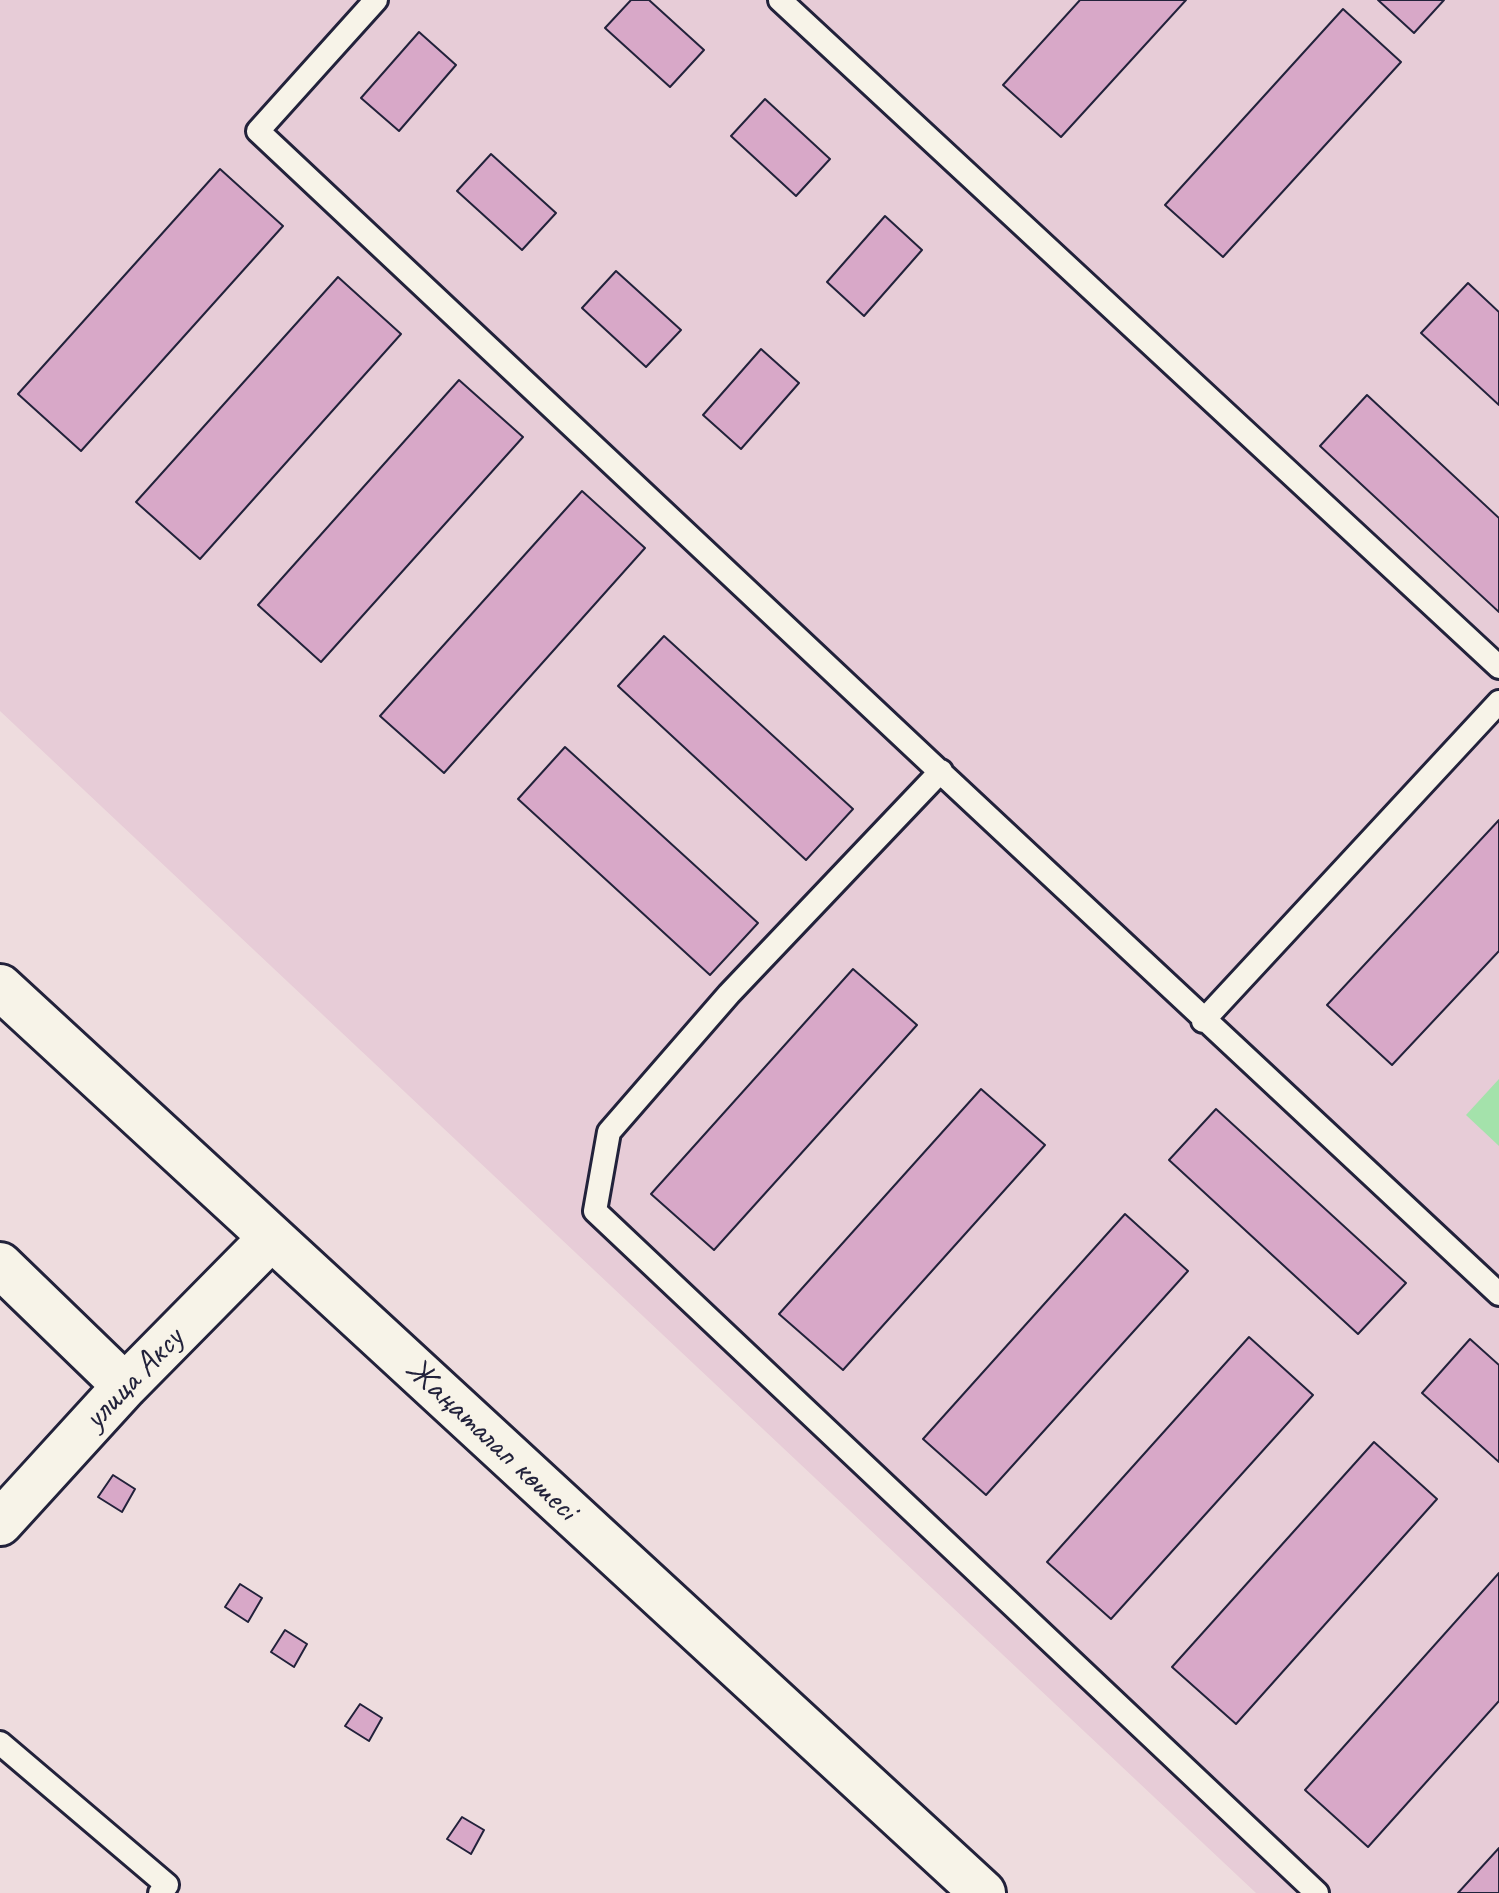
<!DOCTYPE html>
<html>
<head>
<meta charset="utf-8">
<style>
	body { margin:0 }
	canvas { display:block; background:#eedcde }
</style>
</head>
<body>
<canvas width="1499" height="1893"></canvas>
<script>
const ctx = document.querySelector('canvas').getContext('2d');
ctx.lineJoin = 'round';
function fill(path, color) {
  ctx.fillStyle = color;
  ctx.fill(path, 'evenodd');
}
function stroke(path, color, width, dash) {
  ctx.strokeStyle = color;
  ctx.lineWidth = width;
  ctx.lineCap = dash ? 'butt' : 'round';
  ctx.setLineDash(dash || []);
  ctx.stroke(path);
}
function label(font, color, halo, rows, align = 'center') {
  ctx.font = font + ' Caveat,sans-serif';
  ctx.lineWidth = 6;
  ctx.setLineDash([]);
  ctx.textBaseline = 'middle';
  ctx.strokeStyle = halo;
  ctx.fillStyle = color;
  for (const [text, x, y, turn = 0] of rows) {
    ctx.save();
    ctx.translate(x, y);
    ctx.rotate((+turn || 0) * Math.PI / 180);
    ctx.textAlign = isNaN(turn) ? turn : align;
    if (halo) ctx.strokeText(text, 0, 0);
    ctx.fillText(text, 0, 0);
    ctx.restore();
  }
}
fill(new Path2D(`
	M0 0H1499V1893H1256L0 711Z`), '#e7ccd7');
fill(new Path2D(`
	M1499 1079V1146L1466 1115Z`), '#a4e2ab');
const building = new Path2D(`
	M631 0H649L704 50 670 87 605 28Z
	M1080 0H1186L1061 137 1003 85Z
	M1378 0H1444L1414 33Z
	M1343 9 1401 62 1223 257 1165 205Z
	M419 32 456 65 399 131 361 98Z
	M765 99 830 159 796 196 731 136Z
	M491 154 556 213 522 250 457 191Z
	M220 169 283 226 81 451 18 394Z
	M885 216 922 250 864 316 827 282Z
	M616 271 681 330 646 367 582 308Z
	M338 277 401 334 200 559 136 502Z
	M1468 283 1499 312V405L1421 333Z
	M761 349 799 383 741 449 703 415Z
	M459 380 523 437 321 662 258 605Z
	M1367 395 1499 518V612L1320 446Z
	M582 491 645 548 444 773 380 716Z
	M664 636 853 809 806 860 618 686Z
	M565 747 758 923 710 975 518 799Z
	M1499 820V951L1392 1065 1327 1005Z
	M853 969 917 1025 714 1250 651 1194Z
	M981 1089 1045 1145 843 1370 779 1314Z
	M1216 1109 1406 1283 1358 1334 1169 1160Z
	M1125 1214 1188 1271 986 1495 923 1439Z
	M1249 1337 1313 1395 1111 1619 1047 1562Z
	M1470 1339 1499 1365V1462L1422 1393Z
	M1374 1442 1437 1499 1236 1724 1172 1667Z
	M113 1475 135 1489 122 1512 98 1497Z
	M1499 1573V1701L1368 1847 1305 1790Z
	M240 1584 262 1598 248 1622 225 1607Z
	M285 1630 307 1644 294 1667 271 1652Z
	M360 1704 382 1718 369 1741 345 1726Z
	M462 1817 484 1830 471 1854 447 1839Z
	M1499 1848V1893H1458Z`);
fill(building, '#d8a8c8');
stroke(building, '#22223b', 2);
const lane = new Path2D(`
	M376 0 258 131C672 518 1083 909 1499 1294
	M780 0 1499 667
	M941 771 729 994 609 1132 595 1211 1317 1893
	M1203 1021 1499 702
	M0 1743 167 1885 160 1893`);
const street = new Path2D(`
	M0 1265 125 1386
	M0 1523 125 1386 271 1238`);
const secondary = new Path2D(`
	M0 987 983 1893`);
stroke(lane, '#22223b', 28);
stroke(street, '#22223b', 50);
stroke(secondary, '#22223b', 50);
stroke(lane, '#f7f3e8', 22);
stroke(street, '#f7f3e8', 44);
stroke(secondary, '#f7f3e8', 44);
label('34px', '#22223b', '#f7f3e8', [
	["улица Аксу",134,1379,-46],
	["Жаңаталап көшесі",491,1440,43]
]);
</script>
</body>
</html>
